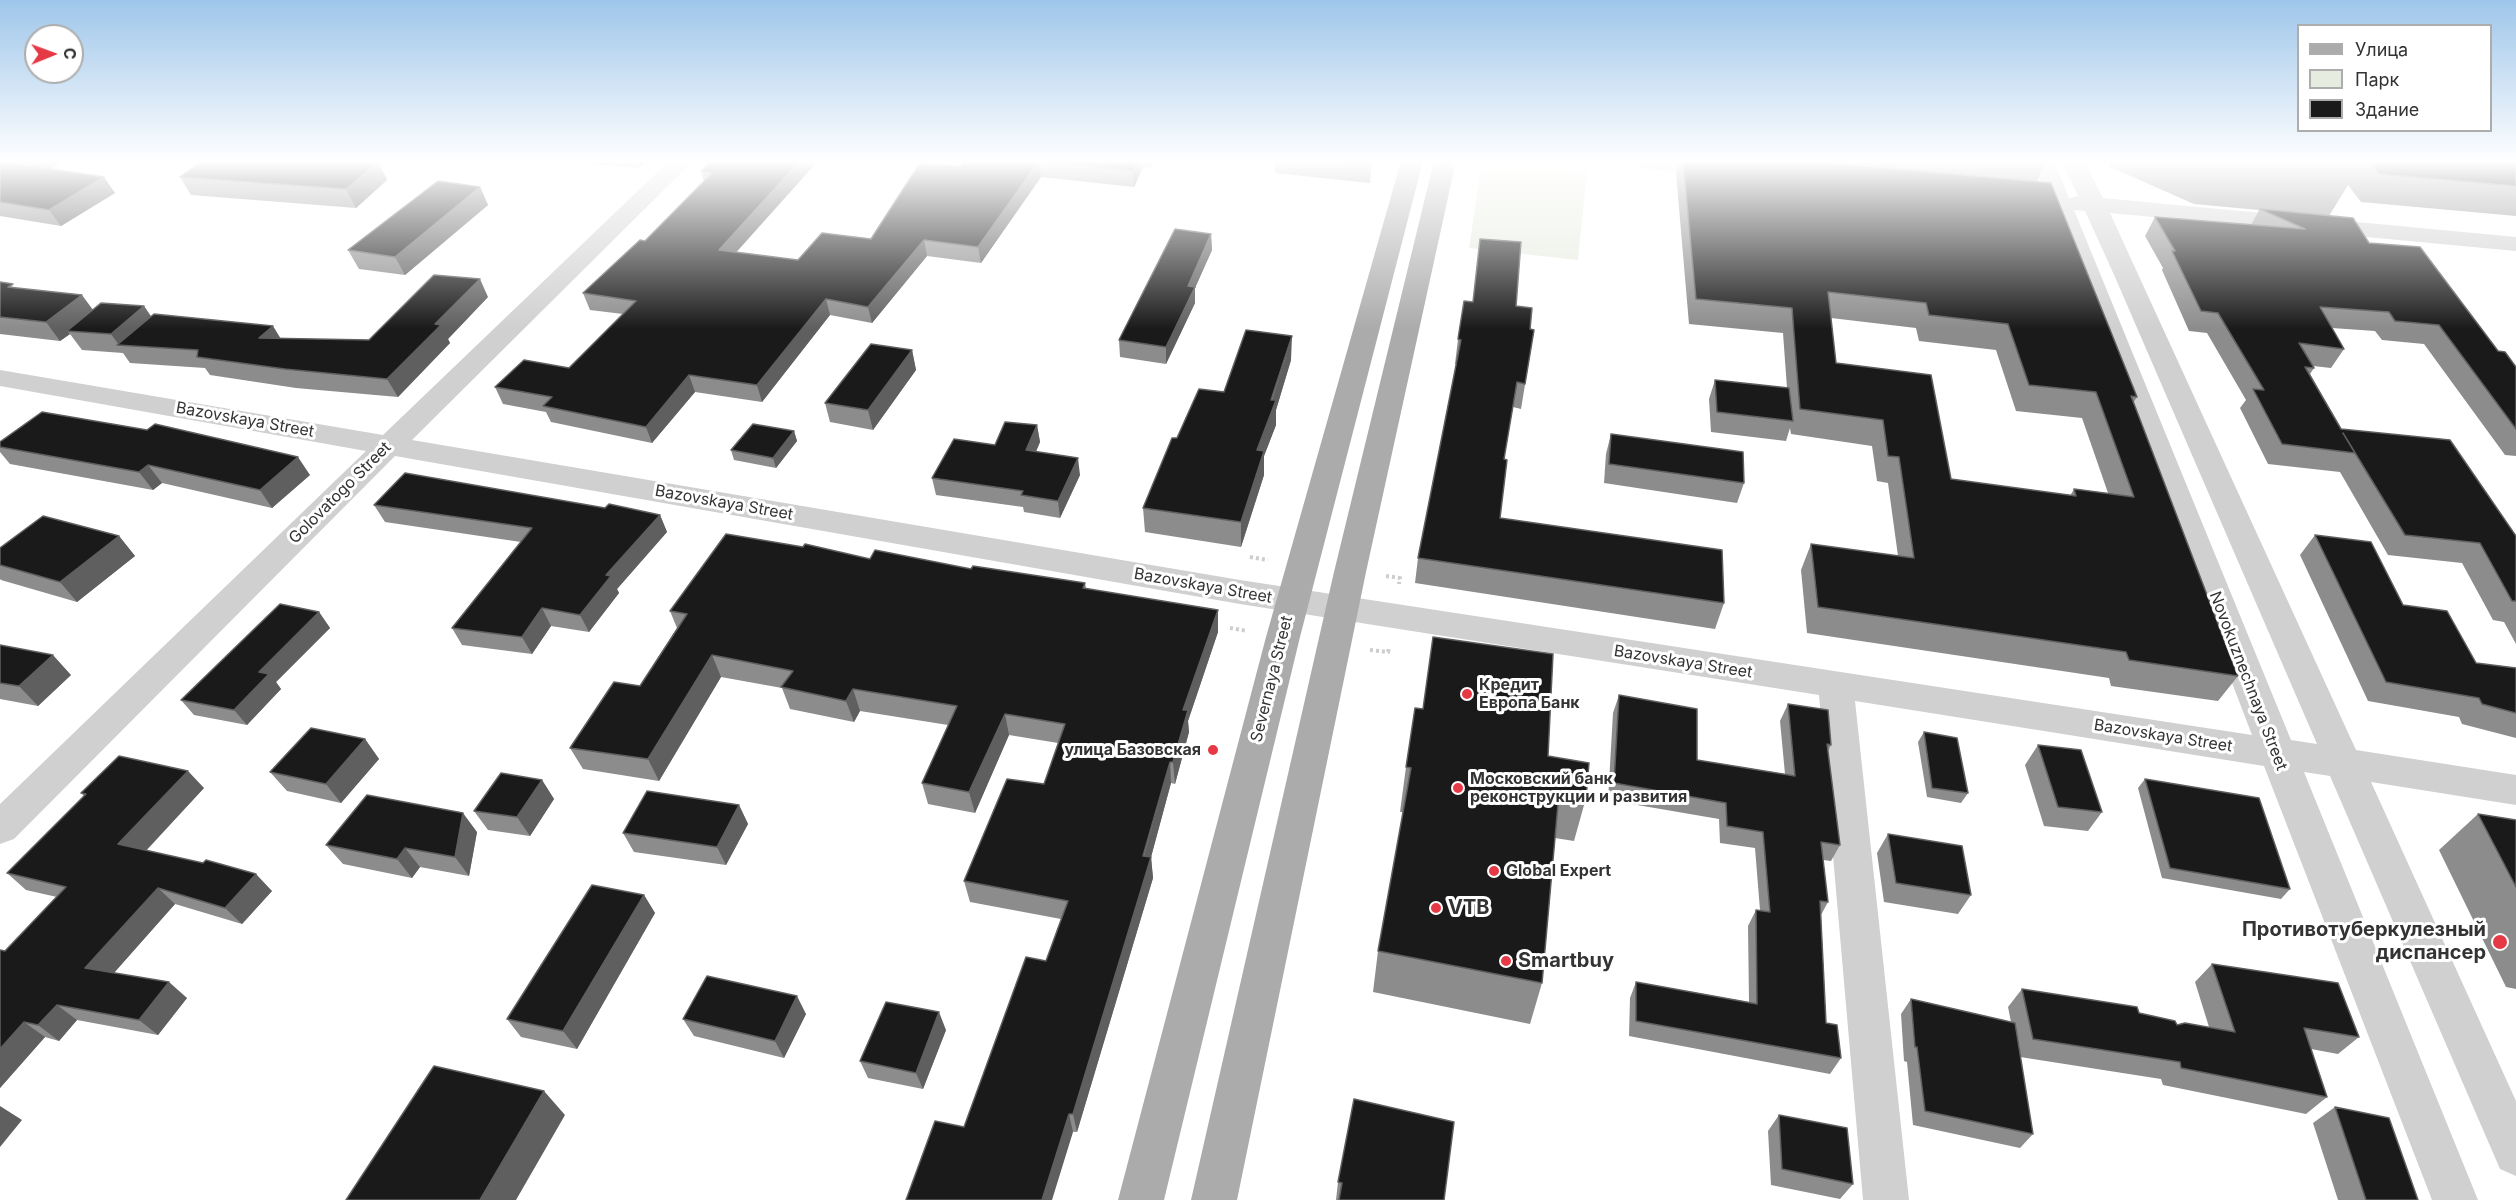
<!DOCTYPE html>
<html>
<head>
<meta charset="utf-8">
<style>
	body { margin:0 }
	#map { position:relative; width:2516px; height:1200px; overflow:hidden; background:#fff; font-family:Inter,sans-serif }
	canvas { display:block }
	.legend { position:absolute; left:2297px; top:24px; width:195px; height:108px; box-sizing:border-box; background:#fff; border:2px solid #adadad; margin:0; padding:8px 10px; list-style:none; font-size:18px; color:#333 }
	.legend li { display:flex; align-items:center; gap:12px; height:30px }
	.legend b { width:30px; border:2px solid #adadad }
	.north { position:absolute; left:24px; top:24px; width:60px; height:60px; box-sizing:border-box; background:#fff; border:2px solid #adadad; border-radius:50%; rotate:89deg; font-size:16px; font-weight:700; line-height:24px; text-align:center; color:#333 }
	.north::after { content:''; display:block; margin:auto; width:21px; height:27px; background:#e63946; clip-path:polygon(50% 0,100% 100%,50% 72%,0 100%) }
</style>
</head>
<body>
<div id="map">
<canvas width="2516" height="1200"></canvas>
<ul class="legend">
<li><b style="height:8px;background:#ababab"></b>Улица</li>
<li><b style="height:16px;background:#e6ecdf"></b>Парк</li>
<li><b style="height:16px;background:#1a1a1a"></b>Здание</li>
</ul>
<div class="north">С</div>
</div>
<script>
const ctx = document.querySelector('canvas').getContext('2d');
ctx.lineJoin = 'round';
function fill(path, color) {
  ctx.fillStyle = color;
  ctx.fill(path, 'evenodd');
}
function stroke(path, color, width, dash) {
  ctx.strokeStyle = color;
  ctx.lineWidth = width;
  ctx.lineCap = dash ? 'butt' : 'round';
  ctx.setLineDash(dash || []);
  ctx.stroke(path);
}
function label(font, color, halo, rows, align = 'center') {
  ctx.font = font + ' Inter,sans-serif';
  ctx.lineWidth = 6;
  ctx.setLineDash([]);
  ctx.textBaseline = 'middle';
  ctx.strokeStyle = halo;
  ctx.fillStyle = color;
  for (const [text, x, y, turn = 0] of rows) {
    ctx.save();
    ctx.translate(x, y);
    ctx.rotate((+turn || 0) * Math.PI / 180);
    ctx.textAlign = isNaN(turn) ? turn : align;
    if (halo) ctx.strokeText(text, 0, 0);
    ctx.fillText(text, 0, 0);
    ctx.restore();
  }
}
fill(new Path2D(`
	M1482 161 1587 171 1578 260 1469 248Z`), '#e6ecdf');
stroke(new Path2D(`
	M1250 557 1268 560
	M1386 576 1400 578 1399 584
	M1230 628 1247 631
	M1370 650 1388 652 1389 647`), '#cdcdcd', 4, [3, 3]);
fill(new Path2D(`
	M669 161H693L412 440 1240 580 2252 735 2032 161H2054L2069 198 2078 196 2062 161H2084L2103 198 2516 237V251L2110 213 2356 750 2516 775V805L2371 782 2516 1101V1176L2500 1169 2330 776 2304 772 2478 1200H2432L2264 766 1855 701 1909 1200H1863L1819 695 1240 604 395 456 14 839 0 844V804L366 451 0 386V370L383 435ZM2074 210 2085 211 2115 277 2317 744 2291 740Z
	M1635 161H1690L1692 164 1689 169C1674 173 1653 170 1638 166Z`), '#d0d0d0');
fill(new Path2D(`
	M1401 161H1423L1300 637 1164 1200H1118L1266 637Z
	M1434 161H1456L1366 572 1237 1200H1191L1334 572Z`), '#ababab');
fill(new Path2D(`
	M0 161 50 168 115 193 61 226 0 216Z
	M590 161H646L639 168 591 164Z
	M711 161 736 252 798 260 871 239 960 166 964 161H1154L1150 168 1143 167 1134 187 1041 177 981 263 927 256 872 323 830 315 762 402 695 392 652 443 551 422 546 412 503 404 495 387 569 368 623 314 590 310 583 293 645 241 704 181 701 171Z
	M1275 161H1372L1370 183 1275 173Z
	M1679 161H2045V162L2037 182 2137 397 2133 403 2238 676 2218 701 2111 686 2109 678 1807 633 1801 570 1811 544 1898 556 1888 483 1877 481 1872 446 1791 434 1790 428 1786 441 1711 432 1709 399 1715 380 1787 388 1783 333 1689 324 1676 173ZM1831 318 1916 328 1919 341 1996 350 2016 411 2082 418 2108 493 2074 489 2070 496 1951 479 1836 363Z
	M2108 161H2217V162V161H2516V216L2361 202 2348 185 2329 216 2369 243 2516 367V456L2505 455 2424 344 2382 340 2375 331 2332 328 2344 349 2331 368 2313 366 2314 368 2310 374 2341 429 2516 536V644L2504 622 2493 620 2462 563 2388 555 2340 472 2268 464 2240 408 2246 400 2207 333 2189 331 2162 270 2163 268 2145 236 2155 217 2251 225 2259 210 2194 204 2110 167Z
	M378 162 387 180 356 208 191 195 180 177Z
	M480 187 488 205 405 275 359 269 348 250Z
	M1211 234 1212 250 1195 288V303L1166 364 1120 357 1119 340Z
	M0 282 16 288 93 310 144 306 151 316 281 339 369 340 488 297 448 339 450 343 398 397 296 388 210 375 205 368 130 363 123 353 82 350 70 334 60 341 0 334Z
	M1516 306 1530 329 1534 330 1521 409 1513 407 1504 459 1500 518 1724 603 1715 629 1415 583 1418 558 1456 364H1455L1458 339Z
	M912 350 916 370 873 430 830 422 825 403Z
	M1291 360 1276 410V425L1264 456V475L1241 547 1145 532 1143 508 1177 438 1224 392Z
	M1037 425 1040 442 1036 452 1080 475 1060 518 1024 512 1023 507 936 495 932 478 995 445Z
	M794 431 797 441 776 468 734 460 731 450Z
	M1611 434 1744 483 1737 503 1604 483 1606 454Z
	M0 442 310 475 272 508 162 483 153 490 10 464 0 452Z
	M374 505 605 508 660 515 667 532 617 589 619 593 589 632 551 626 532 654 462 645 452 628 521 542 385 522Z
	M2315 535 2476 663 2516 668V738L2462 724 2459 717 2368 701 2300 555Z
	M119 536 135 556 77 602 1 580 0 579V548Z
	M870 559 1085 583 1086 588 1218 632 1188 721 1189 732 1175 784 1171 783 1151 857 1153 878 1077 1132 964 1127 1046 961 1061 919 970 902 964 881 1044 784 1058 743 1009 735 975 813 928 804 922 783 948 725 860 711 854 722 790 709 782 688 721 677 659 781 583 769 570 748 640 686 677 628 670 611Z
	M319 612 330 628 276 682 281 689 247 725 194 715 181 700Z
	M0 645 71 675 38 706 0 699Z
	M1619 695 1697 760 1785 774 1780 721 1788 704 1831 745 1828 751 1840 845 1831 861 1823 860 1828 902 1821 915 1826 1023 1841 1058 1830 1074 1629 1036 1630 998 1636 982 1749 1002 1748 926 1756 910H1760L1755 848 1720 843 1719 819 1608 800 1613 713Z
	M1924 732 1968 793 1961 803 1927 797 1918 742Z
	M365 739 379 759 341 803 287 791 270 772Z
	M2038 745 2102 812 2088 831 2044 826 2025 765Z
	M1548 756 1586 798 1574 841 1555 838 1542 983 1530 1024 1373 992 1378 951 1403 812H1400L1406 767Z
	M2145 779 2290 889 2281 899 2162 878 2138 788Z
	M542 780 554 799 530 836 488 830 474 811Z
	M204 788 146 851 272 891 242 924 175 904 114 973 187 998 158 1035 77 1020 59 1041 45 1037 0 1088V950L5 951 57 897 26 890 7 873 84 796 81 793Z
	M739 805 748 824 726 865 634 852 623 833Z
	M2478 814 2516 820V989L2506 987 2439 850Z
	M477 832 469 876 420 867 412 878 343 864 326 845Z
	M1888 834 1971 895 1958 914 1884 902 1877 853Z
	M644 895 655 913 577 1049 521 1037 507 1019Z
	M2212 964 2359 1037 2338 1054 2311 1049 2327 1097 2306 1114 2163 1085 2161 1079 2020 1057 2033 1134 2020 1148 1913 1125 1907 1062 1904 1061 1901 1014 1911 999 2011 1022 2008 1007 2022 989 2139 1013 2177 1025 2209 1027 2195 982Z
	M806 1014 784 1058 694 1036 683 1019Z
	M946 1030 923 1089 868 1078 860 1061Z
	M2335 1107 2418 1200H2338L2313 1123Z
	M1779 1115 1853 1184 1840 1199 1771 1185 1768 1131Z
	M1338 1182 1444 1200H1336Z`), '#8c8c8c');
fill(new Path2D(`
	M24 161H63L31 180 19 164Z
	M637 161H646L639 168Z
	M800 161H818L724 266 719 250Z
	M1039 161 1041 177 981 263 978 247Z
	M1138 161H1143V167L1134 187 1133 171Z
	M1150 161H1154L1150 168Z
	M378 162 387 180 356 208 346 189Z
	M104 177 115 193 61 226 49 210Z
	M480 187 488 205 405 275 395 257Z
	M1211 234 1212 250 1195 288V303L1166 364V347L1188 286Z
	M924 240 927 256 872 323 868 307Z
	M480 279 488 297 448 339 450 343 398 397 387 379 435 324Z
	M82 295 96 314 67 331 70 334 60 341 46 322Z
	M826 299 830 315 762 402 757 385Z
	M144 306 157 326 119 345 111 334Z
	M273 326 284 344 259 338Z
	M1292 336 1291 360 1276 410V425L1264 456V475L1241 547V522L1257 450Z
	M912 350 916 370 873 430 868 410Z
	M689 375 695 392 652 443 646 427Z
	M1037 425 1040 442 1029 467 1026 450Z
	M794 431 797 441 776 468 773 458Z
	M298 457 310 475 272 508 260 490Z
	M1078 458 1080 475 1060 518 1058 501Z
	M148 465 162 483 153 490 139 472Z
	M660 515 667 532 617 589 619 593 589 632 580 615 606 575Z
	M119 536 135 556 77 602 60 582Z
	M542 608 551 626 532 654 522 637Z
	M1218 610V632L1188 721 1189 732 1175 784 1173 762 1183 710Z
	M319 612 330 628 276 682 281 689 247 725 234 710 259 672Z
	M53 655 71 675 38 706 19 686Z
	M712 655 721 677 659 781 648 759Z
	M853 689 860 711 854 722 846 701Z
	M1005 714 1009 735 975 813 969 792Z
	M365 739 379 759 341 803 326 784Z
	M1170 762 1171 783 1147 872 1151 857 1153 878 1077 1132 1073 1114Z
	M188 771 204 788 136 861 118 844Z
	M542 780 554 799 530 836 517 817Z
	M739 805 748 824 726 865 717 847Z
	M463 813 477 832 469 876 455 857Z
	M405 848 420 867 412 878 397 859Z
	M256 874 272 891 242 924 225 908Z
	M158 888 175 904 104 984 85 968Z
	M644 895 655 913 577 1049 563 1031Z
	M169 982 187 998 158 1035 139 1020Z
	M797 996 806 1014 784 1058 775 1041Z
	M57 1005 77 1020 59 1041 38 1025Z
	M939 1012 946 1030 923 1089 916 1073Z
	M24 1022 45 1037 0 1088V1049Z
	M544 1091 565 1115 516 1200H480Z
	M0 1106 22 1120 0 1147Z
	M1069 1114 1073 1132 1052 1200H1042Z`), '#5f5f5f');
const building = new Path2D(`
	M0 161H24L19 164 104 177 49 210 0 202Z
	M202 161H360L378 162 346 189 180 177Z
	M711 161H800L719 250 798 260 822 233 871 239 920 163 960 166 964 161H1138L1133 171 1039 161 978 247 924 240 868 307 826 299 757 385 689 375 646 427 543 406 552 397 495 387 524 360 569 368 636 301 583 293 640 240 645 241 712 173 701 171Z
	M1335 161H1372L1371 165Z
	M1683 161H1811L2051 183 2137 397 2131 396 2238 676 2129 660 2126 652 1818 607 1811 544 1914 558 1899 457 1888 456 1883 420 1800 409 1792 308 1696 299ZM1828 292 1926 303 1929 315 2008 324 2029 385 2096 392 2134 497 2074 489 2076 496 1951 479 1931 375 1836 363Z
	M2369 161H2516V186L2379 174Z
	M438 181 480 187 395 257 348 250Z
	M2260 209 2353 218 2369 243 2420 247 2498 351 2505 352 2516 367V429L2439 325 2395 321 2389 312 2320 307 2344 349 2299 343 2314 368 2305 367 2341 429 2450 440 2516 536V601H2512L2480 543 2405 535 2343 433 2355 453 2282 444 2253 389 2264 390 2218 313 2201 311 2172 251H2175L2155 217 2305 229Z
	M1175 229 1211 234 1188 286 1195 287 1166 347 1119 340Z
	M1480 239 1521 242 1516 306 1532 308 1530 329 1534 330 1525 384 1517 382 1504 459 1507 460 1500 518 1722 550 1724 603 1418 558 1461 340 1458 339 1464 301 1473 302Z
	M434 275 480 279 435 324 441 325 387 379 285 369 197 357 198 350 117 345 154 314 273 326 259 338 369 340Z
	M0 282 13 284 8 287 82 295 46 322 0 317Z
	M101 303 144 306 111 334 67 331Z
	M1246 330 1292 336 1271 400H1276L1257 450 1264 451 1241 522 1143 508 1172 438H1177L1199 389 1224 392Z
	M871 344 912 350 868 410 825 403Z
	M1715 380 1789 388 1793 421 1717 412Z
	M42 412 147 430 155 424 298 457 260 490 148 465 139 472 0 447V442Z
	M1005 422 1037 425 1026 450 1078 458 1058 501 1021 495 1023 491 932 478 954 439 995 445Z
	M753 424 794 431 773 458 731 450Z
	M1611 434 1743 452 1744 483 1609 464Z
	M405 473 605 508 609 504 660 515 606 575 611 576 580 615 542 608 522 637 452 628 532 528 374 505Z
	M43 516 119 536 60 582 0 565V548Z
	M726 534 803 547 805 544 870 559 875 550 971 569 973 566 1085 583 1083 588 1218 610 1183 710H1188L1173 762H1170L1143 856 1151 857 1073 1114H1069L1042 1200H906L935 1121 964 1127 1026 957 1046 961 1068 901 964 881 1007 779 1044 784 1065 724 1005 714 969 792 922 783 957 706 853 689 846 701 781 687 793 671 712 655 648 759 570 748 614 682 640 686 687 614 670 611Z
	M2315 535 2371 542 2403 605 2447 611 2476 663 2516 668V713L2482 704 2479 698 2386 682Z
	M280 604 319 612 259 672 269 674 234 710 181 700Z
	M1433 637 1553 654 1548 756 1589 763 1586 798 1559 793 1542 983 1378 951 1411 768 1406 767 1415 708 1423 709Z
	M0 645 53 655 19 686 0 683Z
	M1619 695 1697 709V760L1795 776 1788 704 1828 710 1831 745 1827 744 1840 845 1821 842 1828 902 1820 901 1826 1023 1837 1025 1841 1058 1636 1021V982L1757 1004 1756 910 1770 912 1763 832 1727 826 1726 803 1614 783Z
	M311 728 365 739 326 784 270 772Z
	M1924 732 1957 738 1968 793 1932 788Z
	M2038 745 2081 750 2102 812 2058 807Z
	M119 756 188 771 118 844 203 863 206 860 256 874 225 908 158 888 85 968 169 982 139 1020 57 1005 38 1025 24 1022 0 1049V950L5 951 66 887 7 873 86 794 81 793Z
	M501 773 542 780 517 817 474 811Z
	M2145 779 2259 798 2290 889 2170 868Z
	M647 791 739 805 717 847 623 833Z
	M367 795 463 813 455 857 405 848 397 859 326 845Z
	M2478 814 2516 820V887Z
	M1888 834 1962 846 1971 895 1896 883Z
	M592 885 644 895 563 1031 507 1019Z
	M2212 964 2338 983 2359 1037 2304 1028 2327 1097 2181 1068 2180 1062 2033 1039 2022 989 2137 1007 2139 1013 2175 1021 2177 1025 2185 1023 2235 1032Z
	M707 976 797 996 775 1041 683 1019Z
	M1911 999 2015 1023 2033 1134 1925 1111 1917 1047H1915Z
	M886 1002 939 1012 916 1073 860 1061Z
	M434 1066 544 1091 480 1200H346Z
	M1354 1099 1454 1122 1444 1200H1339L1342 1183 1338 1182Z
	M2335 1107 2389 1118 2418 1200H2366Z
	M1779 1115 1847 1128 1853 1184 1782 1169Z`);
fill(building, '#1a1a1a');
stroke(building, '#5f5f5f', 1.5);
const sky = ctx.createLinearGradient(0, 0, 0, 329);
sky.addColorStop(0, '#9ec6ea');
sky.addColorStop(0.49, '#fff');
sky.addColorStop(1, '#ffffff00');
ctx.fillStyle = sky;
ctx.fillRect(0, 0, 2516, 329);
for (const [x, y, r, color] of [
	[1467,694,6,"#e63946"],
	[1213,750,6,"#e63946"],
	[1458,788,6,"#e63946"],
	[1494,871,6,"#e63946"],
	[1436,908,6,"#e63946"],
	[2500,942,8,"#e63946"],
	[1506,961,6,"#e63946"]
]) {
  const dot = new Path2D();
  dot.arc(x, y, r, 0, 2 * Math.PI);
  ctx.fillStyle = color;
  ctx.fill(dot);
  stroke(dot, '#fff', 2);
}
label('16px', '#333', '#fff', [
	["Bazovskaya Street",245,420,10],
	["Golovatogo Street",340,493,-45],
	["Bazovskaya Street",724,503,10],
	["Bazovskaya Street",1203,586,10],
	["Bazovskaya Street",1683,662,9],
	["Severnaya Street",1272,679,-76],
	["Novokuznechnaya Street",2248,681,69],
	["Bazovskaya Street",2163,736,9]
]);
label('bold 16px', '#333', '#fff', [
	["Кредит",1479,685],
	["Европа Банк",1479,703],
	["улица Базовская",1201,750,"right"],
	["Московский банк",1470,779],
	["реконструкции и развития",1470,797],
	["Global Expert",1506,871]
], 'left');
label('bold 20px', '#333', '#fff', [
	["VTB",1448,908],
	["Противотуберкулезный",2486,930,"right"],
	["диспансер",2486,953,"right"],
	["Smartbuy",1518,961]
], 'left');
</script>
</body>
</html>
